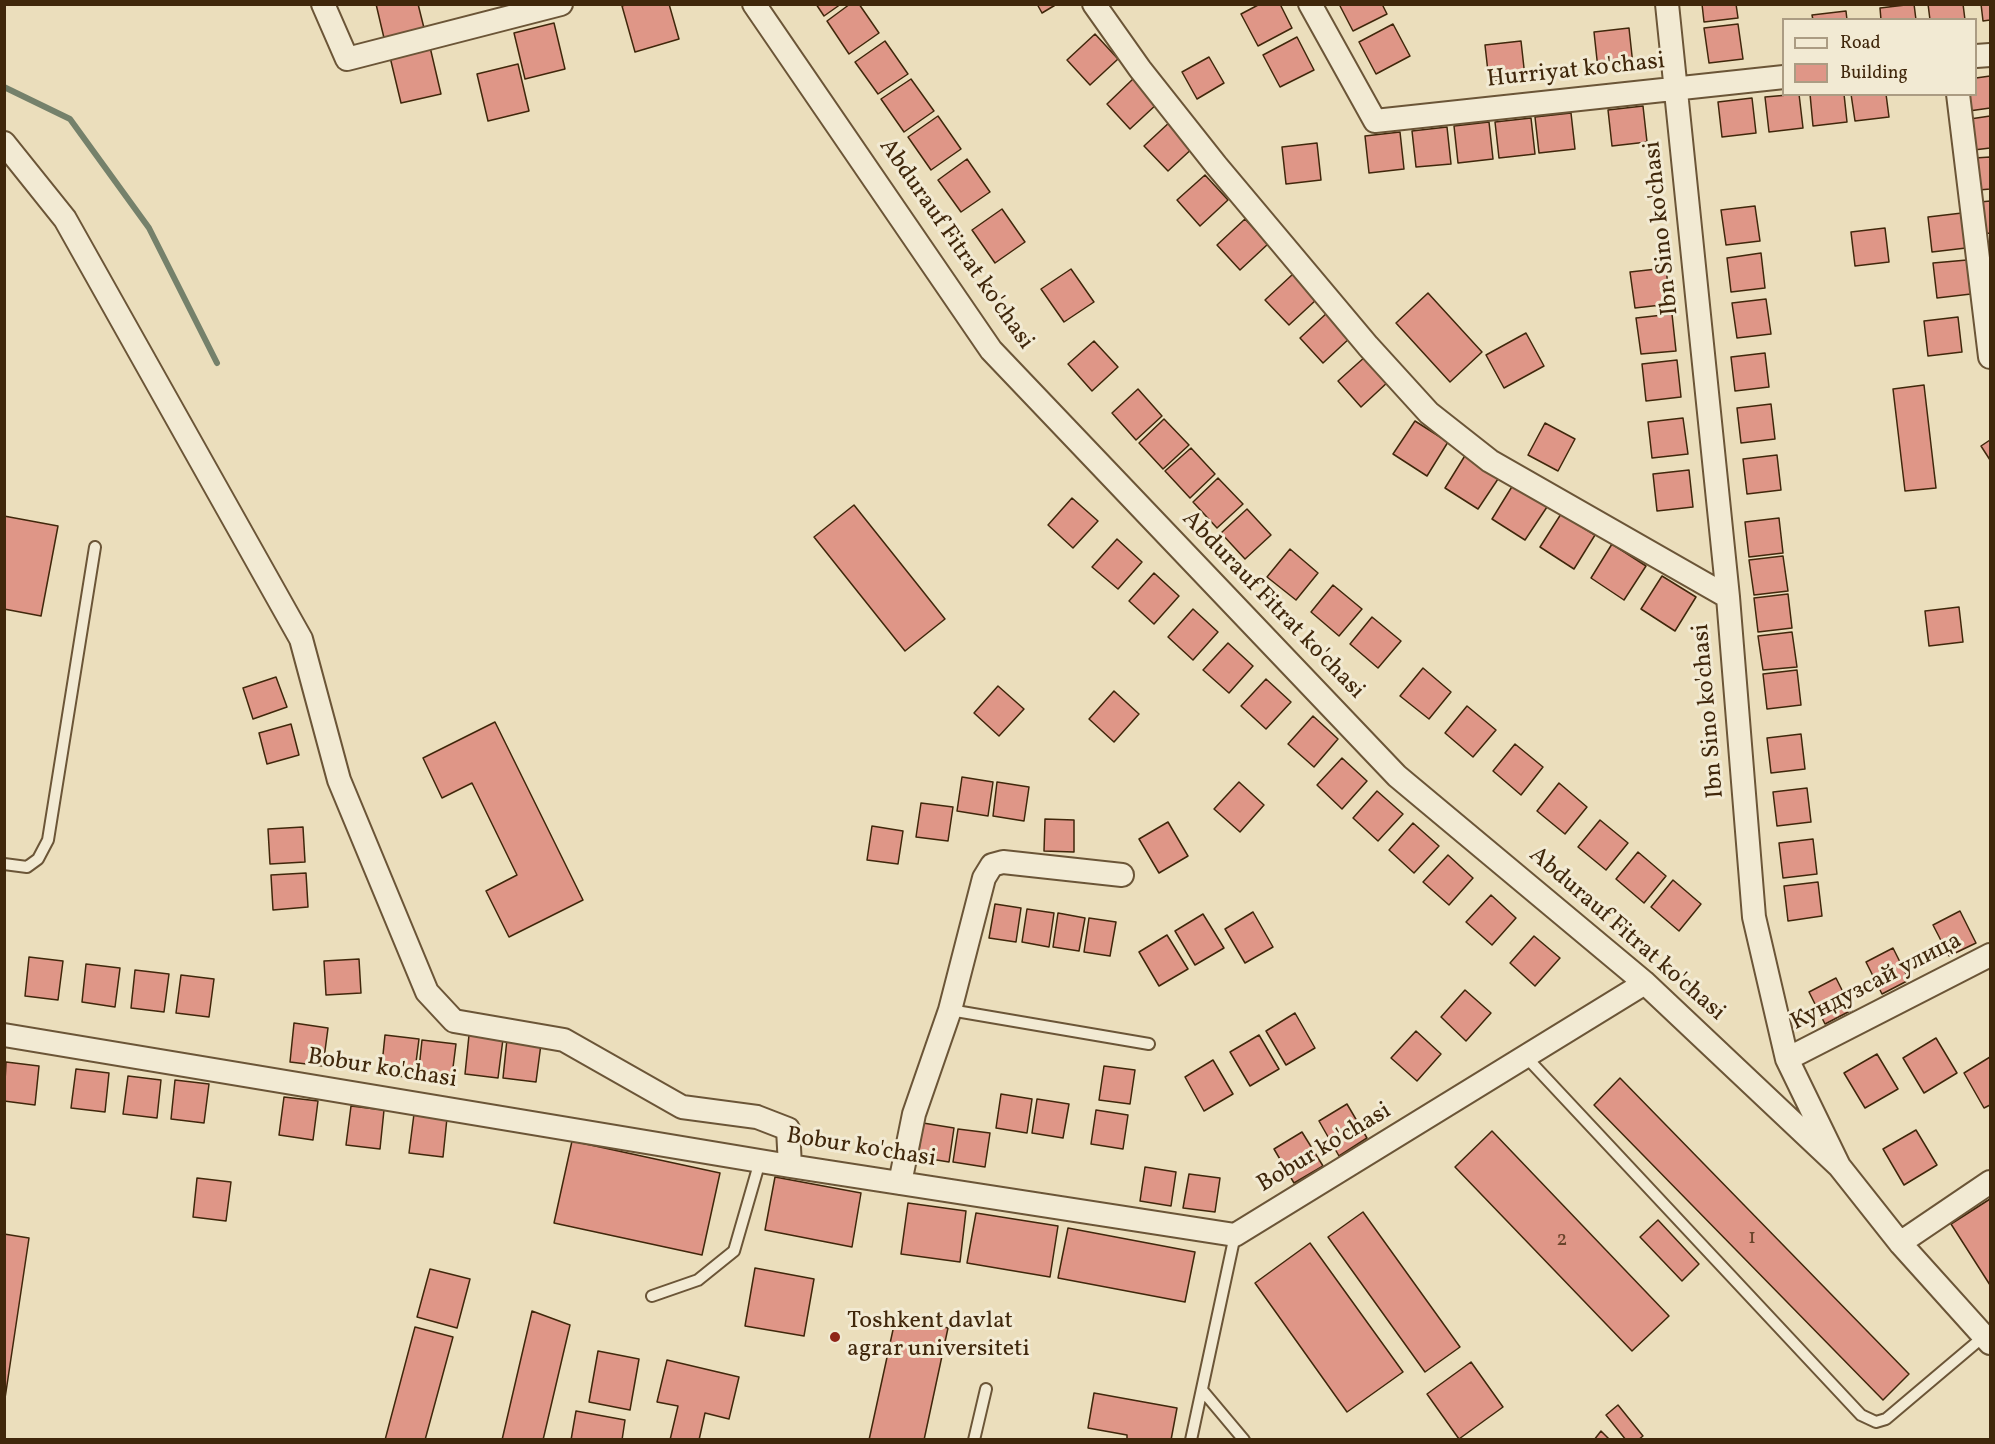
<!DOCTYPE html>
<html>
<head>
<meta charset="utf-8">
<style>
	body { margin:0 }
	#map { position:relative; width:1995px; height:1444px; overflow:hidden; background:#ebdebc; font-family:Vollkorn,serif }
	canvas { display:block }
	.frame { position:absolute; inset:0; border:6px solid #40270b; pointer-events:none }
	.legend { position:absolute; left:1782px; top:18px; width:195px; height:78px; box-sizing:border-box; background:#f2ead3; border:2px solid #ab9c83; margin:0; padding:8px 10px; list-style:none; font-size:18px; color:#40270b }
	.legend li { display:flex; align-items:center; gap:12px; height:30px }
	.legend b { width:30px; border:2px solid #ab9c83 }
</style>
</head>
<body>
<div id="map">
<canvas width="1995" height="1444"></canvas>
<div class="frame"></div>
<ul class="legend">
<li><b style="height:8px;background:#f2ead3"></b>Road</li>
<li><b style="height:16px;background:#df9687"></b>Building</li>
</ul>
</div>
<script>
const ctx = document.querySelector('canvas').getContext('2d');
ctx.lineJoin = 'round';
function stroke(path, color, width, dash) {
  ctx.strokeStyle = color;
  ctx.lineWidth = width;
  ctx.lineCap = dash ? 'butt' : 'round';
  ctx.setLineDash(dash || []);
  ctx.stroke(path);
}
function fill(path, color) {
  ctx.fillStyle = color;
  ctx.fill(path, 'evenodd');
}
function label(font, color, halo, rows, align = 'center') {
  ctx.font = font + ' Vollkorn,serif';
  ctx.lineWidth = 6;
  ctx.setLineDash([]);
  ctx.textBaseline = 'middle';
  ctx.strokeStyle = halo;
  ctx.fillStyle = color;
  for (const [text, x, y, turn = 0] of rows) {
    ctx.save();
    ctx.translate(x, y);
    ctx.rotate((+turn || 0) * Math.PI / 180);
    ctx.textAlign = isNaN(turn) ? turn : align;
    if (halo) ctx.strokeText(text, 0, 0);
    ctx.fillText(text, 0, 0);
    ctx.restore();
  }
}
stroke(new Path2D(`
	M4 87 70 119 149 228 217 363`), '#75816b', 6);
const building = new Path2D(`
	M376 4H418L424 28 384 38Z
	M628 4H669L679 39 635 52 622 6Z
	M816 4H841L824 16Z
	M850 4H859L879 33 849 54 827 21Z
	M1037 4H1057L1042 13Z
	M1260 4H1280L1292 28 1258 46 1241 14Z
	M1339 4H1382L1387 14 1353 31Z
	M1702 4H1736L1738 18 1704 22Z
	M1914 4 1916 20H1881L1880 8Z
	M1928 4H1963L1965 20H1930Z
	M1981 4H1990V20L1983 21Z
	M1846 11 1847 20H1813L1812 15Z
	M554 23 565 69 525 79 514 33Z
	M1393 24 1410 56 1376 74 1359 42Z
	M1738 24 1743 59 1709 63 1704 28Z
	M1629 28 1633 65 1598 69 1594 32Z
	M1095 34 1118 59 1090 85 1067 60Z
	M1297 37 1314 70 1280 87 1263 55Z
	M885 41 908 74 878 94 855 62Z
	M1521 41 1525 77 1489 81 1485 45Z
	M430 47 441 94 401 103 390 57Z
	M1209 57 1224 83 1197 99 1182 72Z
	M518 64 529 111 488 121 477 74Z
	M1990 76V108L1969 111 1967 94H1976V78Z
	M1134 78 1158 103 1130 129 1107 104Z
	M911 79 934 111 904 132 881 99Z
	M1799 94 1803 128 1769 132 1765 97Z
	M1810 94H1844L1847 122 1813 126Z
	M1851 94H1886L1889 117 1855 121Z
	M1752 98 1756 133 1722 137 1718 102Z
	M1643 106 1647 142 1612 146 1608 110Z
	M1571 113 1575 149 1539 153 1535 117Z
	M938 116 961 149 931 170 908 137Z
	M1990 116V148L1974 150 1970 119Z
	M1531 118 1535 154 1499 158 1495 122Z
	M1172 120 1196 145 1168 171 1144 146Z
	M1489 122 1493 159 1458 163 1454 126Z
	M1447 127 1451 164 1416 167 1412 131Z
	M1400 132 1404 169 1369 173 1365 136Z
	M1317 143 1321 180 1286 184 1282 147Z
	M1990 157V189L1979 190 1975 158Z
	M967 159 990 192 961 212 938 180Z
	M1205 175 1228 200 1200 226 1177 200Z
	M1990 201V233L1984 234 1980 202Z
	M1755 206 1760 241 1726 245 1721 210Z
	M1002 209 1025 242 995 263 972 230Z
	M1962 213 1966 248 1932 252 1928 217Z
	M1245 219 1268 244 1240 270 1217 245Z
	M1885 228 1889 262 1855 266 1851 232Z
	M1761 253 1765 288 1731 292 1727 258Z
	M1967 260 1971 294 1937 298 1933 263Z
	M1666 268 1670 304 1635 308 1630 272Z
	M1071 269 1094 302 1064 322 1041 289Z
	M1293 274 1316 300 1289 325 1265 300Z
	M1428 293 1482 352 1450 382 1396 323Z
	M1766 299 1771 334 1737 338 1732 303Z
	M1328 312 1351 337 1323 363 1300 338Z
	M1672 314 1676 351 1641 354 1636 318Z
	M1958 317 1962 352 1928 356 1924 321Z
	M1526 333 1544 366 1504 388 1486 355Z
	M1094 341 1118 367 1092 391 1068 364Z
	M1765 353 1769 387 1735 391 1731 357Z
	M1366 356 1389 381 1361 407 1338 381Z
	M1677 360 1681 397 1646 401 1642 364Z
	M1924 385 1936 488 1905 491 1893 389Z
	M1138 389 1162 416 1136 440 1112 413Z
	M1771 404 1775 439 1741 443 1737 408Z
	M1683 418 1688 454 1652 458 1648 422Z
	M1164 419 1189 445 1163 469 1139 443Z
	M1415 421 1448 442 1427 476 1393 454Z
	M1545 423 1575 439 1558 471 1528 455Z
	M1990 440V460L1981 446Z
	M1191 448 1215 474 1190 498 1165 471Z
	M1466 454 1500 476 1478 509 1445 488Z
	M1777 455 1781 490 1747 494 1743 459Z
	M1689 470 1693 507 1657 511 1653 474Z
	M1218 478 1243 504 1217 528 1193 502Z
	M1513 485 1547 507 1525 540 1492 519Z
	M1072 498 1098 521 1073 548 1048 525Z
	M854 505 945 619 905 651 814 537Z
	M1247 509 1271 535 1245 559 1221 533Z
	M1561 514 1595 535 1574 569 1540 547Z
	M4 516 58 526 41 616 4 609Z
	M1779 518 1783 553 1749 557 1745 522Z
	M1117 539 1142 562 1118 589 1092 567Z
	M1612 544 1646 566 1624 600 1591 578Z
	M1290 549 1318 573 1296 600 1267 577Z
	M1783 556 1788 591 1754 595 1749 560Z
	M1154 573 1179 596 1154 624 1129 601Z
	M1662 576 1696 597 1675 631 1641 609Z
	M1333 585 1362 609 1339 636 1311 612Z
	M1788 594 1792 628 1758 632 1754 598Z
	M1959 607 1963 642 1929 646 1925 611Z
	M1193 609 1218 632 1193 660 1168 637Z
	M1372 617 1401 641 1378 668 1350 644Z
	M1792 632 1797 667 1763 670 1758 636Z
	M1228 643 1253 666 1229 693 1203 670Z
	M1423 668 1451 692 1429 719 1400 696Z
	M1797 670 1801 705 1767 709 1763 674Z
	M276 677 287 707 253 719 243 688Z
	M1266 679 1291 702 1266 729 1241 706Z
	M998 686 1024 709 999 736 974 713Z
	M1114 691 1139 714 1114 742 1089 719Z
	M1467 706 1496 730 1473 757 1445 733Z
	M1313 716 1338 739 1314 767 1288 744Z
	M495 722 583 900 509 937 486 891 517 875 472 783 442 798 423 758Z
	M291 724 299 755 267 764 259 733Z
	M1801 734 1805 769 1771 773 1767 738Z
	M1515 744 1543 767 1521 795 1493 771Z
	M1342 758 1367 781 1342 809 1317 785Z
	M962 777 993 782 988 816 957 811Z
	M997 782 1029 787 1024 821 993 816Z
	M1239 782 1264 805 1240 832 1214 809Z
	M1559 783 1587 807 1565 834 1537 811Z
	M1807 788 1811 822 1777 826 1773 792Z
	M1377 791 1403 814 1378 841 1353 818Z
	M921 803 953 807 948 841 916 837Z
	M1045 819 1074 820V852L1044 851Z
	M1600 820 1628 843 1606 870 1578 847Z
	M1168 822 1188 856 1159 873 1139 839Z
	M1413 823 1439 846 1414 873 1389 850Z
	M872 826 903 831 898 864 867 860Z
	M303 827 305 862 270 864 268 829Z
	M1813 839 1817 874 1783 878 1779 843Z
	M1638 852 1666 876 1644 903 1616 879Z
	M1448 855 1473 878 1449 905 1423 882Z
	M306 873 308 907 273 910 271 875Z
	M1673 880 1701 904 1679 931 1651 907Z
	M1818 882 1822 916 1788 921 1784 886Z
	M1491 895 1516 918 1492 945 1466 922Z
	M995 904 1021 908 1016 942 989 938Z
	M1027 909 1054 913 1049 947 1022 942Z
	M1960 911 1976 943 1949 956 1933 925Z
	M1253 912 1273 947 1245 963 1225 929Z
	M1058 913 1085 918 1079 951 1053 947Z
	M1203 914 1224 948 1195 965 1175 931Z
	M1089 918 1116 922 1110 956 1084 952Z
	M1167 935 1188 969 1159 986 1139 952Z
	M1534 936 1560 958 1535 986 1510 963Z
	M1893 948 1909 980 1882 994 1866 962Z
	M29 957 63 961 58 1000 25 996Z
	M359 959 361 993 326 995 324 961Z
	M86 964 120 968 115 1007 82 1002Z
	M135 970 169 974 164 1012 131 1008Z
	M181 975 214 979 209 1017 176 1013Z
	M1836 978 1852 1010 1825 1024 1809 992Z
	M1465 990 1491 1013 1466 1041 1441 1017Z
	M1295 1013 1315 1048 1286 1065 1266 1031Z
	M294 1023 328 1028 323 1066 290 1062Z
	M1416 1031 1441 1054 1417 1081 1391 1058Z
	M385 1035 419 1039 414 1078 381 1074Z
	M469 1035 503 1039 498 1078 465 1074Z
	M1259 1035 1279 1069 1250 1086 1230 1052Z
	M1936 1038 1957 1073 1924 1093 1903 1058Z
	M507 1039 541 1044 536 1082 503 1078Z
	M422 1040 456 1044 451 1083 418 1078Z
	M1877 1054 1898 1089 1865 1108 1844 1073Z
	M1990 1057V1105L1984 1108 1964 1073Z
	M1213 1060 1233 1094 1204 1111 1185 1077Z
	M6 1062 39 1066 35 1105 4 1101Z
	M1104 1066 1135 1070 1130 1104 1099 1100Z
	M76 1069 109 1073 105 1112 71 1108Z
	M128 1076 161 1080 157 1118 123 1114Z
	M1620 1078 1909 1374 1883 1400 1594 1105Z
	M175 1080 209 1084 204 1123 171 1119Z
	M1001 1094 1032 1099 1027 1133 996 1128Z
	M284 1097 318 1101 313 1140 279 1135Z
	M1037 1099 1069 1104 1063 1138 1032 1133Z
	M1347 1104 1367 1138 1339 1156 1319 1121Z
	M351 1106 384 1110 380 1149 346 1145Z
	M1096 1110 1128 1115 1123 1149 1091 1144Z
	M414 1114 447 1118 443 1157 409 1153Z
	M923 1123 954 1128 949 1162 918 1157Z
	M958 1129 990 1133 985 1167 953 1162Z
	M1916 1130 1937 1165 1904 1185 1883 1149Z
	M1492 1131 1669 1316 1632 1351 1455 1167Z
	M1302 1132 1323 1166 1294 1183 1274 1149Z
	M572 1141 720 1173 702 1255 554 1223Z
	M1145 1167 1176 1172 1171 1206 1140 1201Z
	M1189 1174 1220 1178 1215 1212 1183 1208Z
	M775 1177 861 1193 852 1247 765 1230Z
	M197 1178 231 1182 226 1221 193 1217Z
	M1990 1199V1285L1951 1224Z
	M908 1203 966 1211 960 1262 901 1254Z
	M1363 1212 1460 1347 1425 1372 1328 1237Z
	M976 1213 1058 1226 1050 1277 967 1263Z
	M1658 1220 1699 1264 1682 1281 1640 1237Z
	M1068 1228 1195 1252 1185 1302 1058 1278Z
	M4 1234 29 1238 4 1405Z
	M1310 1243 1403 1372 1347 1412 1255 1283Z
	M755 1268 814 1279 804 1336 745 1326Z
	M430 1269 470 1279 457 1328 417 1317Z
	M532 1311 570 1325 543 1440H502Z
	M896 1316 948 1328 924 1440H869Z
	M415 1327 453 1337 425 1440H385Z
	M598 1351 639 1359 630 1410 589 1402Z
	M667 1360 739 1377 729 1419 705 1413 699 1440H670L678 1406 657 1402Z
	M1471 1362 1503 1407 1459 1439 1427 1394Z
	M1094 1393 1177 1408 1171 1440H1127V1435L1088 1428Z
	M1618 1405 1643 1436 1638 1440H1626L1606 1415Z
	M576 1411 625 1420 622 1440H571Z
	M1601 1431 1610 1440H1594Z`);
fill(building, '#df9687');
stroke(building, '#40270b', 1.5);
const lane = new Path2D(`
	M4 864 27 867 38 859 48 840 95 547
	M950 1010 1149 1044
	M1527 1058 1861 1415 1876 1422 1886 1419 1983 1337
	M652 1296 698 1280 734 1251 760 1161
	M1202 1390 1244 1440
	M974 1440 986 1389
	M1191 1440 1235 1235`);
const street = new Path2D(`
	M323 4 347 59 561 4
	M754 4 991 350 1397 776 1645 983 1839 1166
	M1094 4 1140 69 1216 165 1368 346 1429 413 1490 461 1728 597
	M1310 4 1375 121 1784 77
	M1667 4 1728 597 1754 917 1787 1059 1839 1166 1900 1243 1990 1343
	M1976 56 1990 55
	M1958 94 1990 357
	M4 143 65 219 301 639 339 780 427 992 454 1021 564 1040 682 1107 757 1117 788 1129 790 1166
	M4 1035 790 1166 1235 1235 1645 983
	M1787 1059 1990 955
	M900 1183 914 1114 950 1010 984 878 992 865 1003 862 1122 875
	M1900 1243 1990 1182`);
stroke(lane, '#6b5537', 14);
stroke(street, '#6b5537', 26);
stroke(lane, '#f2ead3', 10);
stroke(street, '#f2ead3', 22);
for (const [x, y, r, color] of [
	[835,1337,6,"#8f2418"]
]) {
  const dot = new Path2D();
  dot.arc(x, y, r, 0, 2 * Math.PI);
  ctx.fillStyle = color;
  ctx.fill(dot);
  stroke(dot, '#f2ead3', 2);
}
label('21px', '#68432a', null, [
	["1",1752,1239],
	["2",1562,1241]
]);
label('24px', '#40270b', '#f2ead3', [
	["Hurriyat ko'chasi",1576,72,-6],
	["Ibn Sino ko'chasi",1663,228,-96],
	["Abdurauf Fitrat ko'chasi",955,245,55],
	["Abdurauf Fitrat ko'chasi",1272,606,46],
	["Ibn Sino ko'chasi",1710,711,-95],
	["Abdurauf Fitrat ko'chasi",1626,935,41],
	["Кундузсай улица",1877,983,-27],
	["Bobur ko'chasi",382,1070,9],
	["Bobur ko'chasi",861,1149,9],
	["Bobur ko'chasi",1325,1149,-31]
]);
label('24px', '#40270b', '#f2ead3', [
	["Toshkent davlat",847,1323],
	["agrar universiteti",847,1351]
], 'left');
</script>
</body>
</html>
